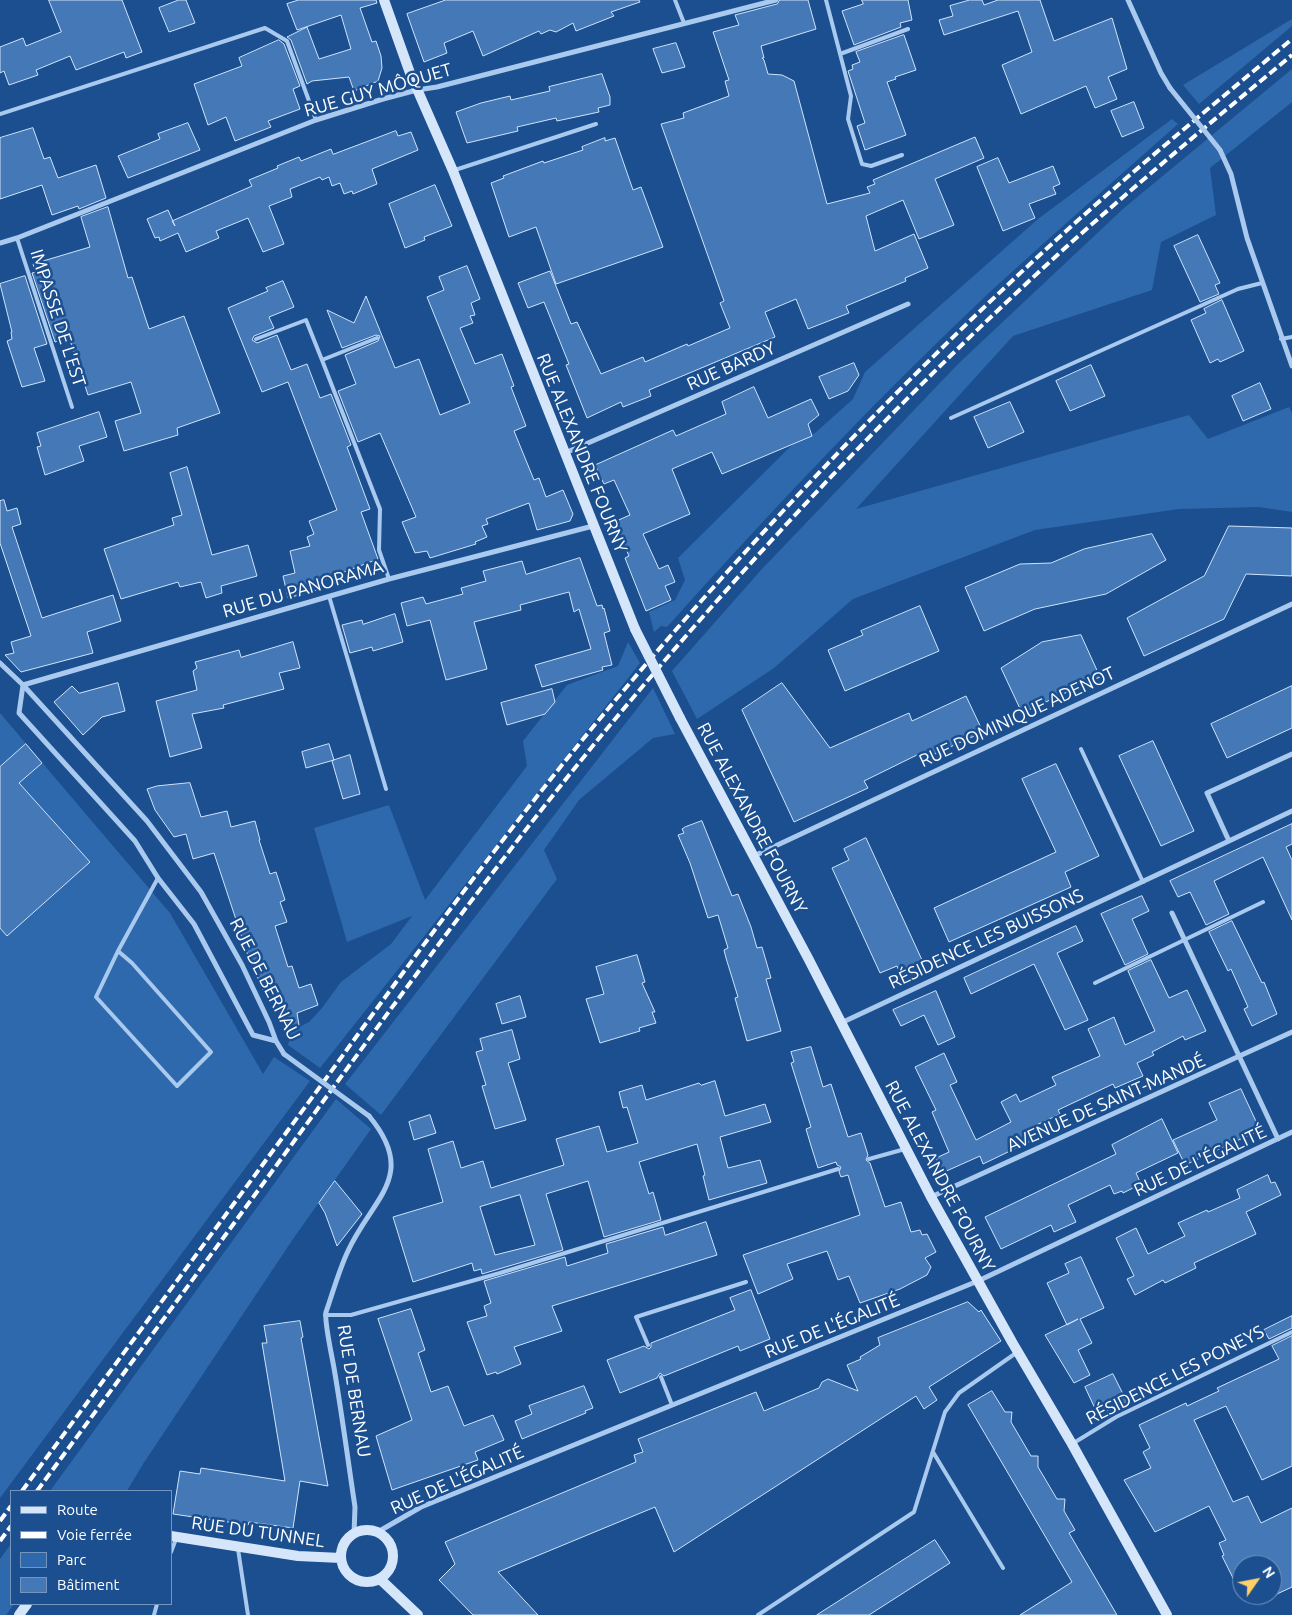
<!DOCTYPE html>
<html>
<head>
<meta charset="utf-8">
<style>
	body { margin:0 }
	#map { position:relative; width:1292px; height:1615px; overflow:hidden; background:#1b4f8f; font-family:Ubuntu,sans-serif }
	canvas { display:block }
	.legend { position:absolute; left:10px; top:1490px; width:162px; height:115px; box-sizing:border-box; background:#1b4f8f; border:1px solid #7695bc; margin:0; padding:6px 9px; list-style:none; font-size:15px; color:#fff }
	.legend li { display:flex; align-items:center; gap:10px; height:25px }
	.legend b { width:25px; border:1px solid #7695bc }
	.north { position:absolute; left:1232px; top:1555px; width:50px; height:50px; box-sizing:border-box; background:#1b4f8f; border:1px solid #7695bc; border-radius:50%; rotate:57deg; font-size:14px; font-weight:700; line-height:20px; text-align:center; color:#fff }
	.north::after { content:''; display:block; margin:auto; width:18px; height:22px; background:#ffd166; clip-path:polygon(50% 0,100% 100%,50% 72%,0 100%) }
</style>
</head>
<body>
<div id="map">
<canvas width="1292" height="1615"></canvas>
<ul class="legend">
<li><b style="height:6px;background:#d6e6fa"></b>Route</li>
<li><b style="height:6px;background:#fff"></b>Voie ferrée</li>
<li><b style="height:14px;background:#2e69ad"></b>Parc</li>
<li><b style="height:14px;background:#4478b7"></b>Bâtiment</li>
</ul>
<div class="north">N</div>
</div>
<script>
const ctx = document.querySelector('canvas').getContext('2d');
ctx.lineJoin = 'round';
function fill(path, color) {
  ctx.fillStyle = color;
  ctx.fill(path, 'evenodd');
}
function stroke(path, color, width, dash) {
  ctx.strokeStyle = color;
  ctx.lineWidth = width;
  ctx.lineCap = dash ? 'butt' : 'round';
  ctx.setLineDash(dash || []);
  ctx.stroke(path);
}
function label(font, color, halo, rows, align = 'center') {
  ctx.font = font + ' Ubuntu,sans-serif';
  ctx.lineWidth = 5;
  ctx.setLineDash([]);
  ctx.textBaseline = 'middle';
  ctx.strokeStyle = halo;
  ctx.fillStyle = color;
  for (const [text, x, y, turn = 0] of rows) {
    ctx.save();
    ctx.translate(x, y);
    ctx.rotate((+turn || 0) * Math.PI / 180);
    ctx.textAlign = isNaN(turn) ? turn : align;
    if (halo) ctx.strokeText(text, 0, 0);
    ctx.fillText(text, 0, 0);
    ctx.restore();
  }
}
fill(new Path2D(`
	M1292 19V26L1199 104 1183 85Z
	M1292 69V102L1210 168 1216 215 1161 242 1152 290 1013 336 856 509 1189 415 1208 439 1289 407 1292 413V512L1259 507 1179 509 1035 530 853 599 774 668 697 719 672 671 761 570 959 363 1124 208Z
	M1172 119 1178 124C1116 179 1053 234 992 290 878 397 771 511 667 627L661 626 654 632 649 612 675 600 685 580 678 558 791 446 815 433 853 399 865 372 1038 219Z
	M628 642 640 663 320 1068 288 1045 290 1038 288 1033 309 1022 322 1008 341 982 391 944 412 916 347 942 314 828 389 805 425 900 527 766 523 741 567 685 618 666Z
	M653 688 675 734 653 738 579 800 544 850 557 879 381 1115 345 1084Z
	M0 713 170 913 263 1074 274 1057 310 1081 0 1498Z
	M336 1099 371 1129 293 1239 143 1464 127 1491H50Z
	M11 1544V1604H14L6 1615H0V1559Z`), '#2e69ad');
const building = new Path2D(`
	M49 0H122L142 52 126 58 124 52 76 70 70 56 36 70 38 75 9 85 4 71 0 73V47L23 38 26 46 61 32Z
	M179 0H186L195 23 169 32 159 8Z
	M299 0H376L377 3 360 8 372 42 376 41 381 56 382 68 378 81 354 91 349 77 312 81 307 84 291 40 287 37 307 27 319 59 351 49 341 15 297 30 287 4Z
	M446 0H639L640 2 611 12 614 16 576 31 573 23 556 32 550 30 541 34 539 31 483 56 473 31 444 43 447 53 424 62 407 14Z
	M780 0H808L816 29 761 46 764 58H762L764 60 768 74 782 75 794 81 827 204 870 193 867 187 875 184 873 180 975 137 984 158 935 179 954 225 919 239 903 200 866 216 875 251 914 234 928 268 905 278 906 281 846 306 849 313 808 329 796 299 765 312 775 337 649 390 651 396 623 407 621 402 587 418 566 365 569 364 544 302 528 308 518 283 550 271 571 324 577 322 601 374 643 357 645 362 687 344 688 346 730 328 720 303 724 301 661 124 684 118 683 113 729 96 725 81 729 80 713 32 739 25 735 15 777 4Z
	M862 0H908L912 20 900 23 901 27 854 45 842 11 863 4Z
	M970 0H982L984 5 998 0H1040L1054 41 1112 18 1127 69 1108 77 1117 99 1095 108 1086 86 1021 114 1002 65 1032 52 1018 11 944 35 939 20 953 16 950 6Z
	M904 35 916 70 895 77 896 79 887 82 906 135 865 150 857 126 865 123 848 71 853 69 852 65 860 62 856 52Z
	M279 40 284 44 300 86 293 89 300 109 268 121 271 127 235 141 226 117 208 125 194 84 242 66 239 58Z
	M676 43 685 67 662 73 653 49Z
	M602 74 610 97V105L598 108 599 112 557 121 556 118 517 127 518 131 467 143 456 112 481 103 510 96 511 100 550 91 549 87Z
	M1134 102 1144 128 1122 137 1111 111Z
	M188 123 200 150 128 178 118 156 160 139 158 134Z
	M33 128 44 159 50 157 58 178 96 165 106 198 79 209 78 206 52 215 42 185 0 199V138Z
	M396 131 398 136 411 132 418 150 372 169 377 184 353 194 352 191 344 194 340 183 332 186 329 177 322 180 320 177 290 189 292 197 269 206 284 244 263 252 248 218 216 231 219 238 186 252 178 233 160 241 159 237 155 238 147 219 168 210 175 226 172 221 252 186 249 180 278 168 277 166 299 157 301 161 331 149 333 154Z
	M605 138V141L615 138 633 190 641 187 663 247 556 284 536 227 509 237 491 183 504 178 503 176 543 161 544 163 583 150 582 147Z
	M998 158 1009 183 1053 166 1060 184 1053 187 1056 194 1029 204 1035 218 1003 231 977 167Z
	M435 185 452 226 424 237 425 240 405 248 389 204Z
	M108 207 128 278 132 277 149 329 184 316 220 413 177 428 178 435 124 451 115 421 141 413 131 382 88 395 69 337 55 342 32 273 36 272 33 264 90 247 81 217Z
	M1198 235 1220 283 1215 285 1219 294 1200 302 1174 246Z
	M467 266 480 299 471 303 475 315 470 316 473 323 460 328 475 364 502 354 514 386 511 387 526 426 514 431 534 480 539 478 546 497 563 490 573 514 570 521 537 530 529 503 486 519 488 524 482 526 487 537 475 542 476 544 430 558 427 551 415 553 402 522 416 517 380 433 358 442 338 391 356 384 345 355 378 341 380 336 376 335 342 348 327 310 354 323 366 296 395 368 419 359 440 415 470 403 427 297 444 290 439 277Z
	M25 276 47 344 34 348 45 381 22 387 7 341 12 339 11 332H12L0 284Z
	M283 281 294 307 269 317 274 328 254 336 252 340 257 343 277 335 291 370 307 364 320 398 331 394 351 445 347 447 370 509 361 512 378 559 318 582 320 589 288 598 283 576 295 573 290 551 310 546 307 537 314 534 309 521 337 510 288 382 262 392 228 308 268 291 266 288Z
	M1222 300 1244 351 1220 362 1218 359 1210 363 1191 320 1206 313 1204 309Z
	M854 363 859 375 848 391 829 399 819 377Z
	M1091 365 1105 396 1070 411 1056 381Z
	M1260 383 1271 409 1243 421 1232 396Z
	M754 387 768 418 811 399 819 415 808 424 812 436 722 474 712 452 672 469 690 514 643 534 659 569 668 565 675 582 665 586 671 600 646 611 625 558 629 556 614 522 630 515 614 480 604 484 595 465 673 430 676 436 726 414 722 402Z
	M1010 402 1024 432 988 448 974 417Z
	M99 412 107 437 79 446 84 461 45 475 37 447 41 446 37 433Z
	M187 467 212 555 248 545 257 576 221 586 222 593 206 598 201 582 180 587 178 582 121 599 104 549 174 525 172 518 182 515 170 473Z
	M4 500 7 511 17 508 21 524 12 527 42 618 113 595 121 621 87 632 93 653 21 672 5 655 14 653 11 642 31 636 0 543V501Z
	M1229 526 1292 528V576L1246 574 1224 619 1144 656 1127 618 1204 576Z
	M1152 534 1166 560 1106 594 1035 609 984 631 965 587 1020 564 1051 563 1084 549Z
	M580 558 597 606 602 605 603 609 604 608 610 631 604 633 612 665 602 667 603 670 542 687 535 665 591 649 579 609 574 612 569 592 520 605 521 610 474 622 487 669 446 680 430 620 407 626 401 603 423 597 426 604 463 594 461 588 486 581 483 571 522 561 526 574Z
	M920 606 939 651 845 691 828 650 863 635 861 631Z
	M395 614 403 642 373 651 372 647 350 653 342 625 362 620 363 624Z
	M1081 635 1100 677 1022 713 1001 668 1042 642Z
	M293 642 300 668 279 673 284 689 223 705 224 708 192 714 202 748 170 757 156 701 197 690 193 671 197 668 195 662 239 650 241 657Z
	M118 683 125 711 102 717 83 735 54 702 72 686 79 693Z
	M782 683 830 748 909 713 912 721 966 696 983 732 926 758 923 752 864 781 868 788 794 822 742 710Z
	M1292 686V728L1227 758 1211 724Z
	M552 689 555 702 545 714 507 725 501 703Z
	M1153 741 1194 831 1161 846 1119 756Z
	M26 744 42 763 19 783 90 862 7 936 0 928V767Z
	M329 744 334 760 306 768 302 752Z
	M350 755 360 794 343 799 332 761Z
	M1056 764 1099 856 1065 872 1071 887 949 942 934 908 1056 852 1022 779Z
	M190 783 201 817 227 811 231 827 255 821 260 840H259L270 874 276 872 285 900 280 902 287 922 275 926 288 967 292 966 299 988 311 984 318 1005 297 1013 299 1025 287 1031 273 1001 269 1003 248 956 214 853 193 859 186 834 174 837 155 810 147 789 157 786Z
	M702 821 732 896 738 894 751 927 757 948 762 947 771 978 766 979 781 1031 747 1041 735 998 738 997 726 958 724 950 728 948 718 915 708 918 690 863 678 835 684 833 682 829 685 827Z
	M1292 824V844L1286 847 1292 860V920L1263 857 1214 881 1229 914 1206 925 1190 892 1178 897 1170 881Z
	M866 838 922 960 899 971 897 966 880 973 832 868 849 860 844 849Z
	M1142 896 1149 911 1132 919 1148 954 1125 965 1101 914Z
	M1232 921 1262 983 1264 982 1277 1014 1252 1026 1244 1009 1248 1007 1231 969 1228 971 1209 932Z
	M1076 926 1083 941 1057 953 1088 1020 1065 1030 1034 964 971 994 964 978Z
	M637 955 645 982 642 983 655 1012H652L656 1023 639 1028 640 1031 600 1043 586 999 604 994 596 967Z
	M1151 960 1169 998 1187 990 1206 1031 1185 1040 1183 1036 1152 1052 1154 1055 1137 1063 1143 1076 1115 1088 1113 1084 1058 1110 1060 1114 1032 1127 1037 1138 983 1164 980 1156 942 1173 936 1158 949 1152 932 1112 936 1110 915 1067 944 1053 957 1082 950 1085 976 1140 1011 1122 1001 1102 1016 1094 1020 1102 1056 1085 1052 1077 1100 1056 1088 1029 1114 1017 1125 1045 1155 1031 1128 971Z
	M936 991 955 1037 938 1045 924 1015 901 1026 893 1010Z
	M520 996 526 1017 502 1024 496 1004Z
	M512 1030 520 1059 508 1063 526 1120 495 1129 482 1086 486 1085 476 1052 483 1050 480 1039Z
	M811 1047 823 1087 831 1084 848 1137 861 1133 868 1155 866 1160 870 1163 885 1207 901 1202 911 1232 920 1230 922 1235 927 1234 936 1252 925 1258 931 1267 927 1275 900 1289 860 1303 849 1276 838 1280 827 1251 787 1264 793 1279 758 1294 743 1255 860 1215 848 1175 841 1177 839 1172 841 1167 837 1165 836 1162 818 1168 812 1149 806 1129 811 1127 791 1063 794 1062 791 1052Z
	M715 1081 725 1116 765 1104 771 1122 720 1137 728 1168 760 1160 767 1183 709 1200 703 1176 705 1175 697 1144 639 1162 649 1194 653 1192 661 1220 604 1237 588 1181 546 1194 563 1250 482 1274 481 1269 474 1271 472 1263 413 1282 393 1217 443 1202 428 1149 453 1141 461 1168 483 1161 491 1188 564 1165 556 1139 599 1126 607 1152 638 1143 627 1107 623 1108 619 1092 642 1085 646 1100 699 1083 701 1085ZM520 1195 535 1245 495 1255 480 1207Z
	M1241 1089 1260 1130 1185 1165 1173 1140 1217 1120 1209 1103Z
	M430 1115 436 1133 414 1140 409 1122Z
	M1162 1119 1178 1153 1136 1173 1141 1184 1123 1193 1122 1191 1114 1194 1110 1185 1068 1205 1076 1222 1054 1232 1051 1225 1001 1249 985 1217 1116 1154 1112 1145Z
	M1268 1175 1271 1183 1275 1182 1281 1195 1246 1212 1256 1234 1194 1263 1196 1268 1165 1283 1163 1280 1135 1295 1127 1279 1134 1276 1116 1238 1136 1228 1148 1254 1185 1236 1178 1223 1207 1210 1208 1212 1240 1198 1237 1190Z
	M335 1181 362 1214 337 1246 325 1213 319 1203Z
	M706 1222 717 1255 552 1306 562 1331 514 1347 521 1364 497 1374 496 1372 487 1375 467 1322 487 1316 484 1306 491 1303 484 1281 565 1257 567 1266 608 1253 606 1244 663 1227 665 1235Z
	M1081 1257 1104 1308 1080 1319 1092 1343 1078 1350 1090 1375 1074 1383 1045 1335 1078 1319 1067 1325 1047 1283 1069 1273 1065 1264Z
	M751 1290 770 1339 740 1351 738 1346 664 1376 660 1373 657 1378 620 1393 607 1360 644 1346 649 1349 651 1347V1343L735 1310 730 1298Z
	M968 1302 979 1312 981 1310 1001 1341 929 1387 937 1400 924 1409 916 1396 674 1552 655 1507 498 1572 538 1615H473L439 1580 455 1564 445 1542 636 1462 634 1455 643 1452 638 1439 756 1392 764 1411 819 1388 822 1382 828 1379 858 1391 847 1365 861 1359 860 1357 880 1345 878 1338Z
	M411 1309 425 1350 418 1353 431 1392 448 1386 464 1426 493 1415 504 1440 475 1452 478 1460 392 1490 376 1436 412 1420 378 1319Z
	M1292 1316V1328L1269 1339 1264 1330Z
	M300 1321 303 1337 301 1338 328 1486 300 1481 293 1528 249 1522 248 1525 173 1514 180 1471 200 1474 201 1468 285 1481 262 1343H267L264 1326Z
	M1292 1336V1466L1262 1480 1226 1406 1194 1420 1233 1502 1248 1496 1261 1523 1292 1508V1587L1262 1601 1259 1595H1272V1565H1242V1589L1239 1590 1222 1556 1224 1555 1219 1543 1226 1540 1209 1506 1155 1532 1124 1480 1151 1468 1143 1452 1150 1448 1139 1425 1186 1403 1187 1406 1219 1391 1217 1388 1279 1359 1272 1346Z
	M1113 1374 1127 1402 1098 1415 1085 1387Z
	M584 1386 593 1408 585 1411 586 1413 522 1439 515 1421 532 1414 529 1406Z
	M992 1391 1005 1412H1012L1011 1422 1031 1456H1038V1467L1057 1499H1065L1064 1511 1075 1530 1069 1533 1117 1615H1020L1072 1582 968 1405Z
	M935 1540 950 1563 869 1615H817Z`);
fill(building, '#4478b7');
stroke(building, '#cfe3fa', 1);
stroke(new Path2D(`
	M675 0 684 23
	M826 0 851 96 848 119 862 164 871 166 902 155
	M840 54 908 29
	M0 114 265 28 287 41 316 120
	M455 170 596 124
	M17 238 72 407
	M256 339 306 320 322 360 377 338
	M1281 339 1292 337
	M322 360 380 509 379 550 389 579
	M951 418 1238 289 1262 283
	M329 596 386 789
	M1081 749 1143 882
	M118 951 132 963 211 1052 177 1086 96 997Z
	M118 951 158 878
	M1095 983 1263 902
	M869 1159 905 1149
	M325 1315H351L500 1273 838 1169
	M648 1345 636 1317 746 1282
	M661 1377 672 1405
	M1072 1444 1116 1417 1292 1332
	M933 1452 1003 1568
	M238 1549 248 1615
	M171 1552 176 1539
	M154 1615 157 1604
	M758 1615 914 1512 945 1412 959 1393 1016 1353`), '#a9c9ee', 4);
stroke(new Path2D(`
	M1128 0 1161 73 1170 88
	M1220 150 1231 174 1247 238 1292 366
	M0 243 17 238 316 120 383 99 417 90 437 87 776 0
	M565 453 908 304
	M0 663 23 685 147 821 201 892 242 965 269 1022 276 1041 284 1054
	M23 685 389 579 593 526
	M23 685 19 713 135 841 158 878 194 924 253 1035 276 1041
	M1292 754 1207 793 1229 841 1292 811
	M754 856 1292 604
	M1172 913 1278 1139
	M841 1023 1229 841
	M931 1197 1292 1032
	M376 1533 421 1507 978 1281 1292 1132
	M354 1534 355 1507C348 1461 342 1414 334 1368 332 1356 324 1321 326 1312 333 1292 339 1270 348 1251 372 1198 419 1176 369 1116`), '#a9c9ee', 5);
stroke(new Path2D(`
	M384 0 410 73 453 171 635 629
	M680 718 808 958 931 1197 1012 1342 1072 1444 1167 1615
	M341 1556a26 26 0 1 1 52 0a26 26 0 1 1-52 0Z
	M171 1536 298 1556 341 1558
	M380 1579 418 1615
	M19 1615 27 1604`), '#d6e6fa', 10);
stroke(new Path2D(`
	M22 1491C122 1355 222 1220 322 1084 419 950 517 816 624 690 758 532 902 381 1055 241 1132 171 1212 106 1292 39
	M37 1491C134 1359 231 1228 327 1096 426 961 524 826 632 699 766 540 911 388 1065 248 1139 182 1216 118 1292 55
	M0 1521 11 1506
	M0 1541 11 1526`), '#fff', 4, [9, 4]);
stroke(new Path2D(`
	M1170 88 1220 150
	M284 1054 369 1116`), '#a9c9ee', 5);
stroke(new Path2D(`
	M635 629 680 718`), '#d6e6fa', 10);
label('18px', '#fff', '#1b4f8f', [
	["RUE GUY MÔQUET",378,90,-16],
	["IMPASSE DE L'EST",58,318,72],
	["RUE BARDY",731,366,-24],
	["RUE ALEXANDRE FOURNY",582,453,68],
	["RUE DU PANORAMA",303,589,-16],
	["RUE DOMINIQUE ADENOT",1017,717,-25],
	["RUE ALEXANDRE FOURNY",752,818,62],
	["RÉSIDENCE LES BUISSONS",986,939,-25],
	["RUE DE BERNAU",265,979,63],
	["AVENUE DE SAINT-MANDÉ",1106,1103,-24],
	["RUE DE L'ÉGALITÉ",1200,1161,-25],
	["RUE ALEXANDRE FOURNY",940,1176,62],
	["RUE DE L'ÉGALITÉ",832,1326,-22],
	["RÉSIDENCE LES PONEYS",1175,1375,-27],
	["RUE DE BERNAU",354,1391,81],
	["RUE DE L'ÉGALITÉ",457,1480,-24],
	["RUE DU TUNNEL",258,1532,8]
]);
</script>
</body>
</html>
